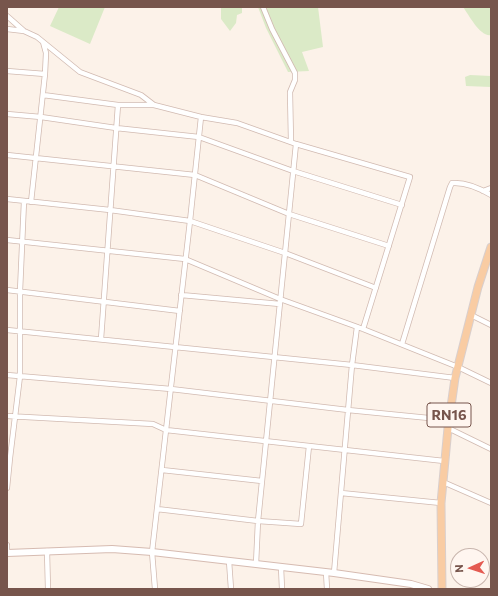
<!DOCTYPE html>
<html>
<head>
<meta charset="utf-8">
<style>
	body { margin:0 }
	#map { position:relative; width:498px; height:596px; overflow:hidden; background:#fcf2e9; font-family:Commissioner,sans-serif }
	canvas { display:block }
	.frame { position:absolute; inset:0; border:8px solid #77554c; pointer-events:none }
	.north { position:absolute; left:450px; top:548px; width:40px; height:40px; box-sizing:border-box; background:#fff6f0; border:1px solid #c9b6ae; border-radius:50%; rotate:267deg; font-size:11px; font-weight:700; line-height:16px; text-align:center; color:#77554c }
	.north::after { content:''; display:block; margin:auto; width:14px; height:18px; background:#e45a51; clip-path:polygon(50% 0,100% 100%,50% 72%,0 100%) }
</style>
</head>
<body>
<div id="map">
<canvas width="498" height="596"></canvas>
<div class="frame"></div>
<div class="north">N</div>
</div>
<script>
const ctx = document.querySelector('canvas').getContext('2d');
ctx.lineJoin = 'round';
function fill(path, color) {
  ctx.fillStyle = color;
  ctx.fill(path, 'evenodd');
}
function stroke(path, color, width, dash) {
  ctx.strokeStyle = color;
  ctx.lineWidth = width;
  ctx.lineCap = dash ? 'butt' : 'round';
  ctx.setLineDash(dash || []);
  ctx.stroke(path);
}
function label(font, color, halo, rows, align = 'center') {
  ctx.font = font + ' Commissioner,sans-serif';
  ctx.lineWidth = 3;
  ctx.setLineDash([]);
  ctx.textBaseline = 'middle';
  ctx.strokeStyle = halo;
  ctx.fillStyle = color;
  for (const [text, x, y, turn = 0] of rows) {
    ctx.save();
    ctx.translate(x, y);
    ctx.rotate((+turn || 0) * Math.PI / 180);
    ctx.textAlign = isNaN(turn) ? turn : align;
    if (halo) ctx.strokeText(text, 0, 0);
    ctx.fillText(text, 0, 0);
    ctx.restore();
  }
}
fill(new Path2D(`
	M59 7H105L90 44 50 26Z
	M212 7H242V13L237 15 236 23 230 31 221 19V8Z
	M258 7H318L323 47 302 52 309 71 288 72 266 28Z
	M463 7H491V35C480 37 469 15 463 7Z
	M470 75 491 76V87L466 86 465 77Z`), '#dbeac7');
const minor = new Path2D(`
	M263 7 272 29 295 73V80L290 92 291 142
	M7 16 24 31 37 37 80 72 141 95 154 105
	M7 29 24 31
	M7 71 45 74
	M43 95 118 105H154L201 117 237 123 296 144 410 177 363 329
	M7 114 41 117 116 128 199 137 293 171 402 205
	M7 155 195 175 289 214 389 246
	M483 191 491 188
	M7 199 110 210 190 221 285 253 376 288
	M31 202 45 74 46 53 43 42
	M7 240 185 259 280 299 363 329 458 367 491 383
	M7 290 180 311
	M181 295 280 304
	M471 315 491 325
	M7 330 352 365 455 378
	M101 339 118 105
	M402 344 450 187 452 183C465 182 481 189 491 195
	M7 375 171 389 348 410 449 420
	M7 416 153 424 166 430 444 461
	M448 428 491 449
	M162 470 262 481
	M443 482 491 503
	M7 488 10 458 20 376V291L24 201
	M341 493 441 503
	M157 509 258 521 301 524 309 446
	M7 545V553
	M47 551 48 589
	M229 561 231 589
	M256 564 258 521 296 144
	M281 567 282 589
	M326 572 327 589
	M334 573 352 365 357 327
	M155 589 152 552 190 221 201 117`);
const secondary = new Path2D(`
	M7 553 112 549 152 552 334 573 411 584 428 589`);
const primary = new Path2D(`
	M442 589 441 503 448 428 455 378 478 287 491 247`);
stroke(minor, '#d1bab1', 6);
stroke(secondary, '#d6bbb1', 8);
stroke(primary, '#d9cfcd', 9);
stroke(minor, '#fff', 4.5);
stroke(secondary, '#fff', 6);
stroke(primary, '#f9cca3', 7);
for (const [x, y, w] of [
	[449,415,44]
]) {
  const box = new Path2D();
  box.roundRect(x - w / 2, y - 12, w, 24, 3);
  ctx.fillStyle = '#fff6f0';
  ctx.fill(box);
  stroke(box, '#77554c', 1);
}
label('bold 14px', '#77554c', null, [
	["RN16",449,415]
]);
</script>
</body>
</html>
